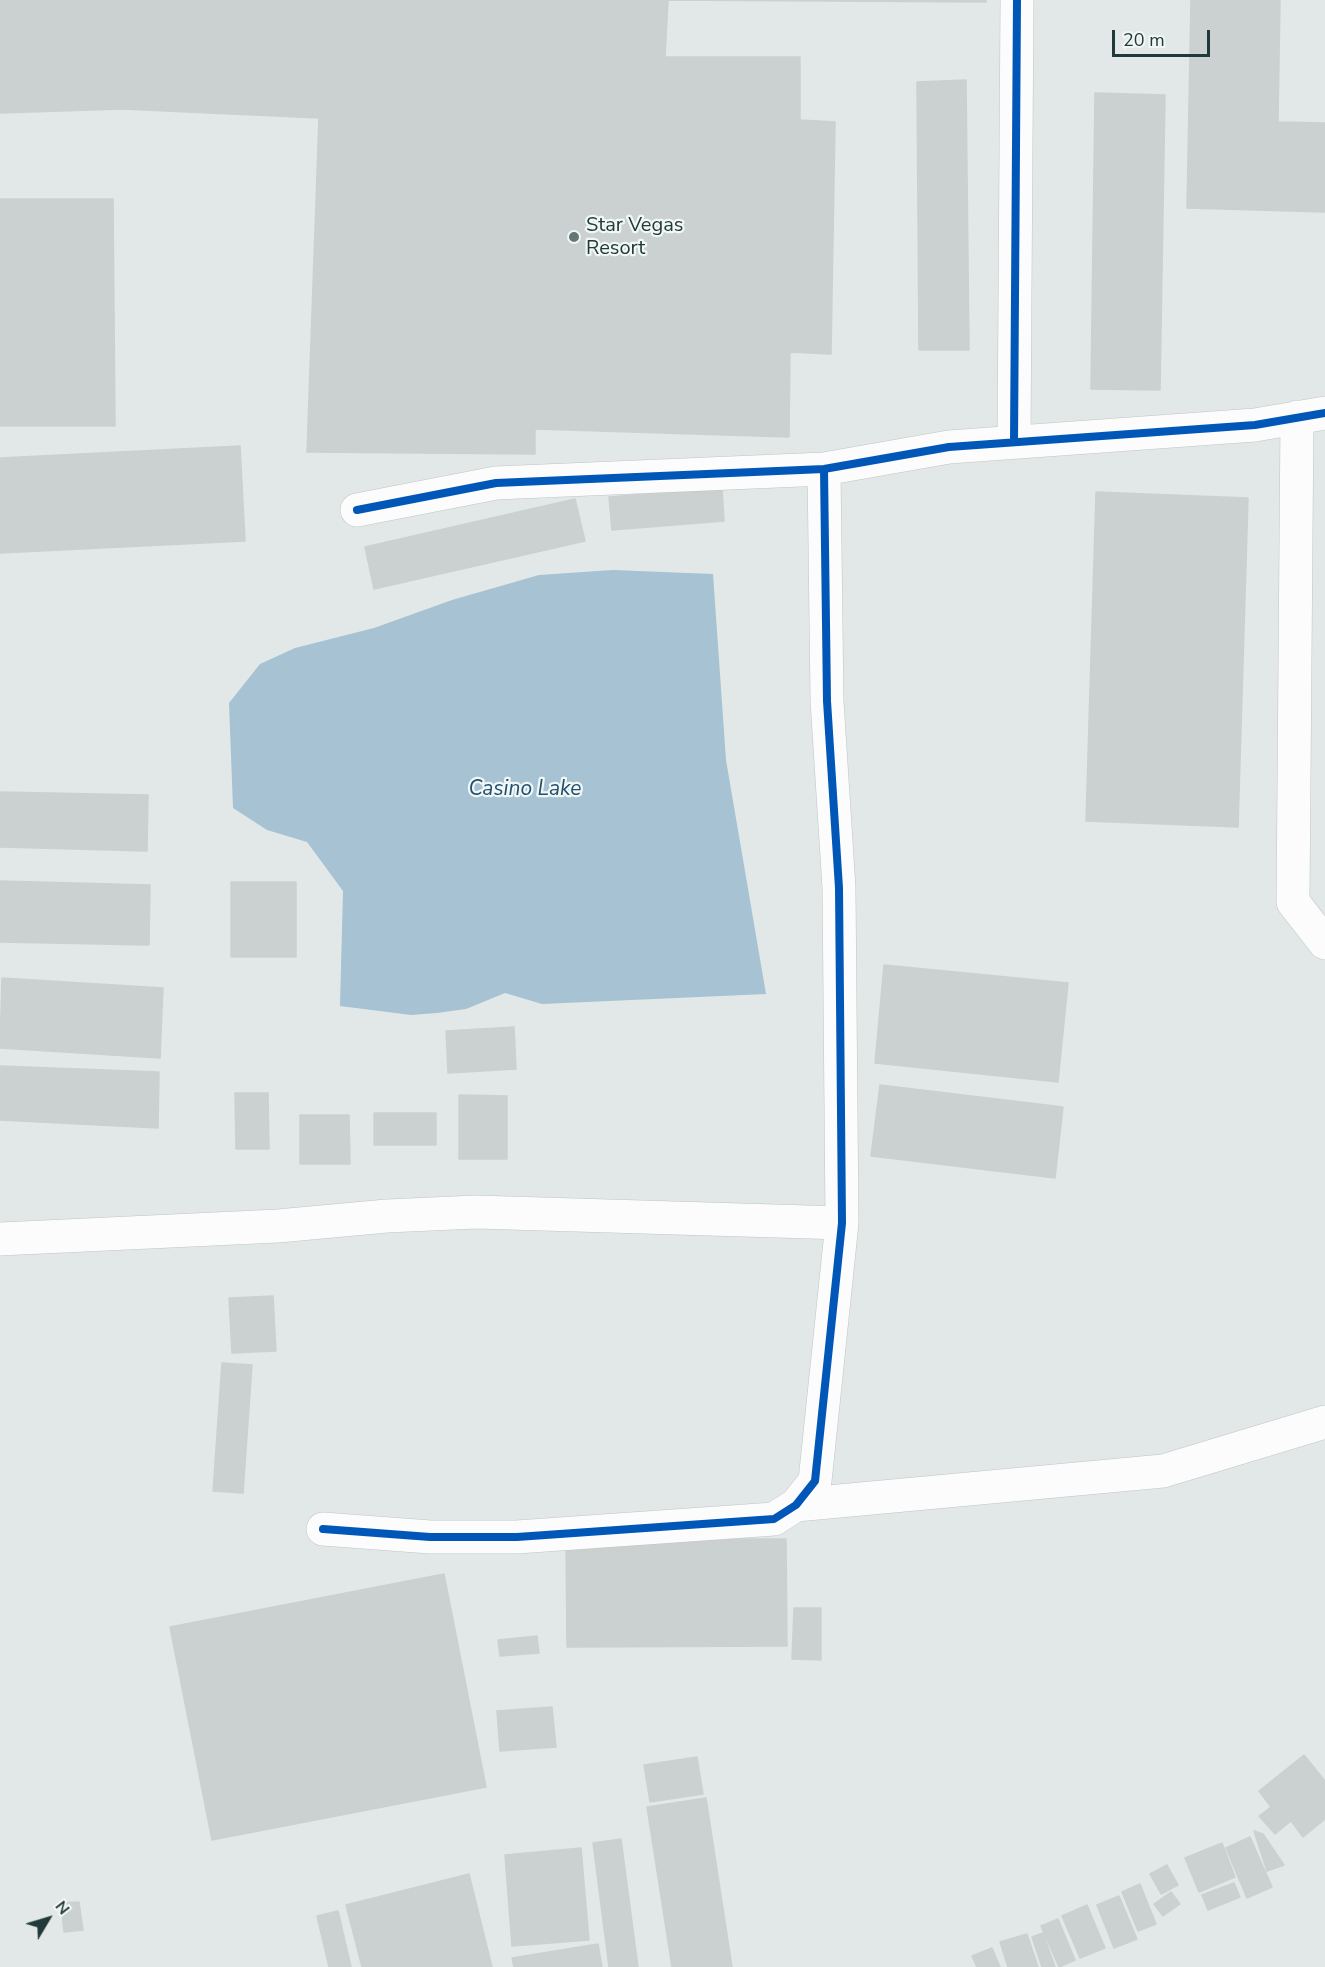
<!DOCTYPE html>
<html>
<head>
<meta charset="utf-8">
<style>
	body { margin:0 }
	#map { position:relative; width:1325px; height:1967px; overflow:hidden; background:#e2e8e7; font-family:"Nunito Sans",sans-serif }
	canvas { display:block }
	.north { position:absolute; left:18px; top:1889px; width:60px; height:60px; -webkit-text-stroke:4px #f0f7f5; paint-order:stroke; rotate:52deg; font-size:16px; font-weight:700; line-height:24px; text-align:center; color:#223939 }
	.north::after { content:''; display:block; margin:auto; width:21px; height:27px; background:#223939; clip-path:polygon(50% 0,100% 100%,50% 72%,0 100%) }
	.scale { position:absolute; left:1112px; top:30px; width:98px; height:27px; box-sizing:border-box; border:3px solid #223939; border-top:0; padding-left:8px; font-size:18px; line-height:21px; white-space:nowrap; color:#223939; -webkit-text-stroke:4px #f0f7f5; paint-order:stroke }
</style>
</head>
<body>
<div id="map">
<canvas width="1325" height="1967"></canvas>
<div class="north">N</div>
<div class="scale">20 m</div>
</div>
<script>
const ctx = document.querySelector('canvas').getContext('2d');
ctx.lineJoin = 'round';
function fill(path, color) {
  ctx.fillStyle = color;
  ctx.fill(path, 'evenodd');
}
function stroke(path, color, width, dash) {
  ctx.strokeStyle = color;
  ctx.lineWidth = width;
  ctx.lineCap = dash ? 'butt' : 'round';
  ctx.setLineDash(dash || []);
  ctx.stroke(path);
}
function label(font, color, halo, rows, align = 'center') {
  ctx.font = font + ' "Nunito Sans",sans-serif';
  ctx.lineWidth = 4.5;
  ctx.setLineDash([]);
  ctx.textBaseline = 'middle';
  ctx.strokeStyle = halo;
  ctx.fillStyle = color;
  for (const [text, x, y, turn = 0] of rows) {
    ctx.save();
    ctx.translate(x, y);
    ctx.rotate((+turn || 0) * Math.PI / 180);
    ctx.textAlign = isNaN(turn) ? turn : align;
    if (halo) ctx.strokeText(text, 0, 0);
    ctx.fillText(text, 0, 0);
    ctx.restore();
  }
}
fill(new Path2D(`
	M613 570 713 574 726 760 766 994 542 1004 505 993 466 1009 437 1013 411 1015 340 1006 343 891 307 842 267 830 233 808 229 703 260 664 295 648 374 628 452 600 539 575Z`), '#a6c2d3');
const building = new Path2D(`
	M0 0H986V2L668 0 665 57H800V120L835 122 831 354 790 352 789 437 535 429V454L307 452 319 118 122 109 0 113Z
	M1191 0H1280L1278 122 1325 123V212L1187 208Z
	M966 80 969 350H919L917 82Z
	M1095 93 1165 95 1160 390 1091 389Z
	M0 199H113L115 426H0Z
	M240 446 245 541 0 553V458Z
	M722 488 724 521 612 530 609 497Z
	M1096 492 1248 498 1238 827 1086 821Z
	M575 499 585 541 374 589 365 547Z
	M0 792 148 795 147 851 0 847Z
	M0 881 150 885 149 945 0 942Z
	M231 882H296V957H231Z
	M884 965 1068 983 1058 1082 875 1063Z
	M2 978 163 988 160 1058 0 1048Z
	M514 1027 516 1069 448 1073 446 1031Z
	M0 1066 159 1072 158 1128 0 1120Z
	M880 1085 1063 1107 1055 1178 871 1156Z
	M235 1093H268L269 1149H236Z
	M459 1095 507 1096V1159H459Z
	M374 1113H436V1145H374Z
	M300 1115H349L350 1164H300Z
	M273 1296 276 1351 232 1353 229 1298Z
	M222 1363 252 1365 243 1493 213 1491Z
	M566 1539H786L787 1646 567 1647Z
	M444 1574 486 1787 212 1840 170 1627Z
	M794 1608H821V1660L792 1659Z
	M537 1636 539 1653 500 1656 498 1640Z
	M552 1707 556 1747 500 1751 497 1711Z
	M1304 1755 1325 1781V1819L1303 1837 1291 1821 1275 1834 1259 1816 1271 1807 1259 1791Z
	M697 1757 703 1794 650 1802 644 1765Z
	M706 1798 732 1967H672L647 1807Z
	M1254 1831 1263 1834 1284 1865 1267 1871Z
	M1250 1837 1272 1887 1247 1898 1226 1848Z
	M621 1839 638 1967H609L593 1843Z
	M1222 1843 1235 1877 1199 1892 1185 1858Z
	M581 1848 589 1940 512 1946 505 1855Z
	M1167 1865 1178 1885 1161 1894 1150 1874Z
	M469 1874 492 1967H362L346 1905Z
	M1234 1883 1240 1897 1208 1910 1202 1895Z
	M1140 1884 1156 1924 1138 1931 1122 1892Z
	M1171 1892 1180 1904 1163 1916 1154 1904Z
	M1119 1896 1137 1939 1114 1948 1097 1905Z
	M79 1902 83 1930 64 1932 61 1903Z
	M1087 1905 1105 1948 1080 1958 1062 1916Z
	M338 1911 351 1967H329L317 1916Z
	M1058 1919 1075 1960 1059 1967 1041 1926Z
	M1043 1933 1055 1967H1042L1032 1937Z
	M1027 1934 1038 1967H1008L1000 1942Z
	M598 1944 602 1967H514L512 1958Z
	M992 1948 1000 1967H977L972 1956Z`);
fill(building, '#cbd0d0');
stroke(building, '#cbd1d0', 1.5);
const minor = new Path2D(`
	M1297 417 1293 902 1325 943
	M1014 442 1017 0
	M357 510 496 483 824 469 949 447 1255 425 1325 413
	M0 1239 278 1226 387 1216 476 1212 842 1223
	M796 1505 1163 1471 1325 1422
	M323 1529 430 1537H517L774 1519 796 1505 815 1481 842 1223 839 888 827 701 824 469`);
stroke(minor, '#bfc4c4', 34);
stroke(minor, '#fbfcfb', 33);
stroke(new Path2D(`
	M1014 442 1017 0
	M357 510 496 483 824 469 949 447 1255 425 1325 413
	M323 1529 430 1537H517L774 1519 796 1505 815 1481 842 1223 839 888 827 701 824 469`), '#0057b8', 8);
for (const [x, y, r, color] of [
	[574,237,6,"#657676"]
]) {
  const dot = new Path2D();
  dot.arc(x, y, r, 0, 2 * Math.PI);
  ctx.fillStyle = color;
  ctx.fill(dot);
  stroke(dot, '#f0f7f5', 2);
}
label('20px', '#223939', '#f0f7f5', [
	["Star Vegas",586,226],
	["Resort",586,249]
], 'left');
label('italic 21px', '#214f70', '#f0f7f5', [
	["Casino Lake",525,790]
]);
</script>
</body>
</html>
